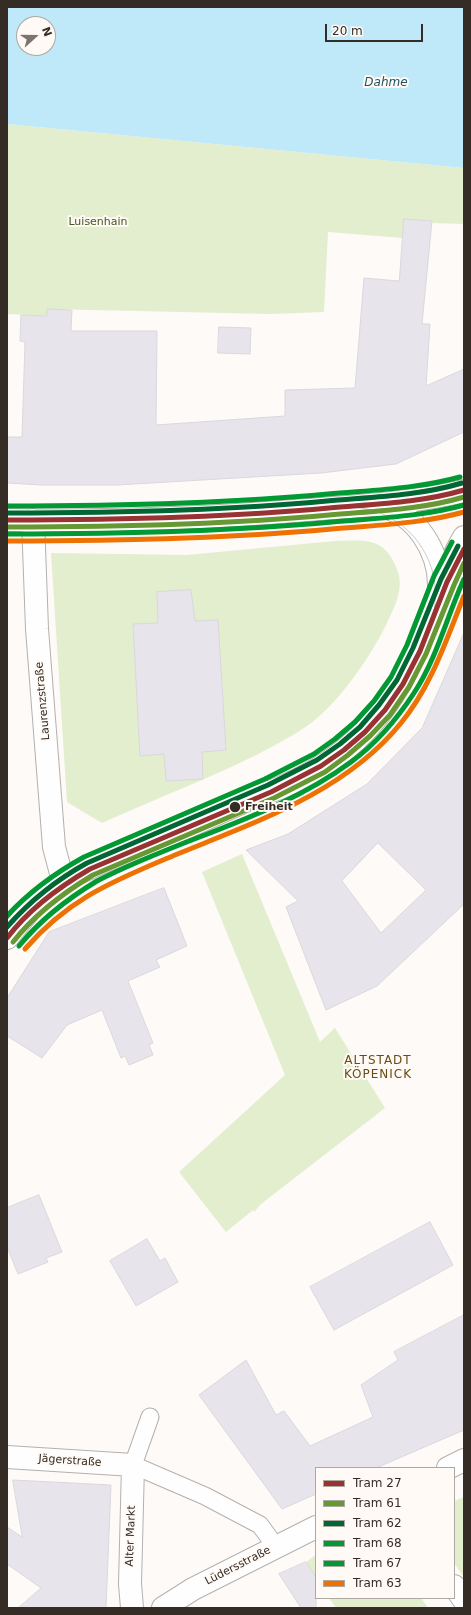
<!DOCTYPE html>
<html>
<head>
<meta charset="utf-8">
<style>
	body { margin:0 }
	#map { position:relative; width:471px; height:1615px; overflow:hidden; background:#fdfaf8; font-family:"DejaVu Sans",sans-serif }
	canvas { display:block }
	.frame { position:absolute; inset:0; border:8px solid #352c25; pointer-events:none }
	.legend { position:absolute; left:315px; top:1467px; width:140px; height:132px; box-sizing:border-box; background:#fffaf6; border:1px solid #aea8a2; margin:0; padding:5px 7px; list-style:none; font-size:12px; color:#352c25 }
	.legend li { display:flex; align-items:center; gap:8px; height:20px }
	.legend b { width:20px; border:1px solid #aea8a2 }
	.north { position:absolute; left:16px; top:16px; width:40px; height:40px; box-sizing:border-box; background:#fffaf6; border:1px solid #aea8a2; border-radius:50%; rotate:69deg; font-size:11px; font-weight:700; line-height:16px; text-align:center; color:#352c25 }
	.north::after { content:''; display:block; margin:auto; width:14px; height:18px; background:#7b746f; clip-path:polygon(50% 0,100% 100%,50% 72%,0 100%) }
	.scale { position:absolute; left:325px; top:24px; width:98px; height:18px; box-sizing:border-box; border:2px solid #352c25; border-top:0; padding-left:5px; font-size:12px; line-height:14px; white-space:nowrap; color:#352c25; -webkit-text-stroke:3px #fffaf6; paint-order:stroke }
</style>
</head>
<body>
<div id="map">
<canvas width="471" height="1615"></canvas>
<div class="frame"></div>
<ul class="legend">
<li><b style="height:5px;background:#933"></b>Tram 27</li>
<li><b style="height:5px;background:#693"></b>Tram 61</li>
<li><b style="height:5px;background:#063"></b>Tram 62</li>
<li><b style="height:5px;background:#093"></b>Tram 68</li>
<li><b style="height:5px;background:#093"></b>Tram 67</li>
<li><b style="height:5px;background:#ee7203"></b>Tram 63</li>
</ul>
<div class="north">N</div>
<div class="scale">20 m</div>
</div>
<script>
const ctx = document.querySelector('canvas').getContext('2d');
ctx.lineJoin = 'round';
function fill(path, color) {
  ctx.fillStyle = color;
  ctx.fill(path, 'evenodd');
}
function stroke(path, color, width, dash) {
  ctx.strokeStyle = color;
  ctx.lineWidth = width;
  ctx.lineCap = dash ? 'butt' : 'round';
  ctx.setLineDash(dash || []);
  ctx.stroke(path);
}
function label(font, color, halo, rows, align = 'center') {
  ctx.font = font + ' "DejaVu Sans",sans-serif';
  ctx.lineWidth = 4;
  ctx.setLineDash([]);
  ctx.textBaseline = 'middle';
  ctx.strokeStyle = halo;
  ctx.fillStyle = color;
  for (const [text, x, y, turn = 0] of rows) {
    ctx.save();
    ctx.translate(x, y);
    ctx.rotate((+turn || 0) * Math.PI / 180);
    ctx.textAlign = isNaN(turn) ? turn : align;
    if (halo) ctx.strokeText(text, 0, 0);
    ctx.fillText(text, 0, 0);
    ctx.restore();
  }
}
fill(new Path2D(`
	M7 124 464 168V224L432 223V221L403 238 328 232 324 312 270 314 47 309V316L7 314Z
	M335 541C367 540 386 537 398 572 404 591 393 610 385 627 369 659 337 705 307 726 274 748 238 764 202 780 169 794 135 808 102 823L67 802 51 553 187 555Z
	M242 854 320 1042 335 1028 385 1108 261 1204 254 1212 253 1210 226 1232 179 1172 285 1075 202 872Z
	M464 1497V1577L454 1563V1501Z
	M316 1555V1577L306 1562Z
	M329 1598H421L428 1608H336Z`), '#e2eece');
fill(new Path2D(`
	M7 7H464V168L7 124ZM24 24H48V48H24Z`), '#bfe8f9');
const building = new Path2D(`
	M404 219 432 221 422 324H430L426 386 464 369V432L396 464 321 473 117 485H42L7 483V437H22L25 342 20 341 21 315 47 316V309L72 310 71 331H157L156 425 285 416V390L355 388 364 278 399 281Z
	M219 327 251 328 250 354 218 353Z
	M191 590 195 621 218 620 226 750 202 752 203 779 166 781 164 754 140 756 133 624 158 623 157 592Z
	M464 633V904L377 986 326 1010 286 907 298 901 246 850 288 834 367 784 422 728ZM378 843 426 890 381 933 342 881Z
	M164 888 187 946 156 960 160 967 128 981 153 1043 149 1045 153 1055 129 1065 125 1056 121 1058 102 1010 67 1025 42 1058 7 1036V998L49 932Z
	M39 1195 62 1252 46 1258 48 1262 18 1274 7 1247V1208Z
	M430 1222 453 1265 334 1330 310 1287Z
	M147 1239 160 1261 165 1258 178 1282 136 1306 110 1261Z
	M464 1315V1430L376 1468H316V1494L282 1509 199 1395 246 1360 276 1415 284 1411 310 1446 373 1417 361 1385 398 1360 394 1352Z
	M13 1480 111 1485 106 1608H18L41 1588 7 1564V1527L22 1537Z
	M306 1562 316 1577V1608H301L279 1574Z`);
fill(building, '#e7e4ec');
stroke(building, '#dad8dc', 1);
const lane = new Path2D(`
	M150 1417 133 1465 205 1496 260 1525 276 1547`);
const street = new Path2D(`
	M378 506C416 511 440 552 439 588
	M7 520C107 522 208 518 307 510 360 506 412 503 464 491
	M33 520 37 629 54 847 63 881
	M7 938 38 900 63 881C94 864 129 851 162 838 190 826 217 814 245 801 257 796 270 792 282 787 324 769 361 742 387 704 423 653 433 591 464 537
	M7 1457 133 1465 130 1584 132 1608
	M448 1468 464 1460
	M454 1586 464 1600
	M163 1608 193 1589 316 1527`);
stroke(lane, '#b5b0ac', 19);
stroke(street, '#b5b0ac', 24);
stroke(lane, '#fffefe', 17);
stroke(street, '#fffefe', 22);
stroke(new Path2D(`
	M339 508C348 508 358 507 367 509 409 518 439 558 435 601 435 611 432 621 429 631`), '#cdcbcb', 1);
stroke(new Path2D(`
	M7 520C114 520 222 518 329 508 374 504 420 503 464 490
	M7 938C29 909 59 887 90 869L271 792 321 766 344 750 365 732 385 710 403 684 420 651 447 582 464 549`), '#933', 5);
stroke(new Path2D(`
	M7 527C114 527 222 525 329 515 374 511 420 510 464 497
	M13 942C35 914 63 893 93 875L274 798 325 772 348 755 370 736 390 715 409 687 426 654 454 585 464 563`), '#693', 5);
stroke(new Path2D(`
	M7 513C114 513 221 511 327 501 372 497 418 496 462 483
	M7 927C30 901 56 880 87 863L268 785 317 760 340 744 360 727 379 705 397 680 413 648 441 579 458 546`), '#063', 5);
stroke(new Path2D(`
	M7 534C115 534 224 532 332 522 376 518 421 517 464 505
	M19 946C41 919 67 899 97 881 180 838 275 818 351 762 377 743 397 719 414 693 437 658 447 616 464 579`), '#093', 5);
stroke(new Path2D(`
	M7 506C114 506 221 504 328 494 372 490 417 489 460 477
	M7 916C29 892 55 873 84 857L265 779 314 754 335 739 355 722 374 701 391 677 407 645 434 576 452 542`), '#093', 5);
stroke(new Path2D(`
	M7 541C115 541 224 539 332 529 376 525 421 524 464 512
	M25 949C66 902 106 884 163 860 246 825 342 796 401 723 432 685 446 640 464 596`), '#ee7203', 5);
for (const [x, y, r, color] of [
	[235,807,6,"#352c25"]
]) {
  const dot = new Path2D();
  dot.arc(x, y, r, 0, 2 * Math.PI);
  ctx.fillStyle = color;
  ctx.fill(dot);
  stroke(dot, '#fffaf6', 1.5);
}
label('11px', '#43581e', '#fffaf6', [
	["Luisenhain",98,222]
]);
label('11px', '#352c25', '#fffaf6', [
	["Laurenzstraße",43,701,-95],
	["Jägerstraße",70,1461,4],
	["Alter Markt",131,1536,-88],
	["Lüdersstraße",238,1566,-27]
]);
label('bold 11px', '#352c25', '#fffaf6', [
	["Freiheit",245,807]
], 'left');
label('italic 12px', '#245364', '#fffaf6', [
	["Dahme",386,83]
]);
ctx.letterSpacing = '1px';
label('12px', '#674d13', '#fffaf6', [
	["ALTSTADT",378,1061],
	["KÖPENICK",378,1075]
]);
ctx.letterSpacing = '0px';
</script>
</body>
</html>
